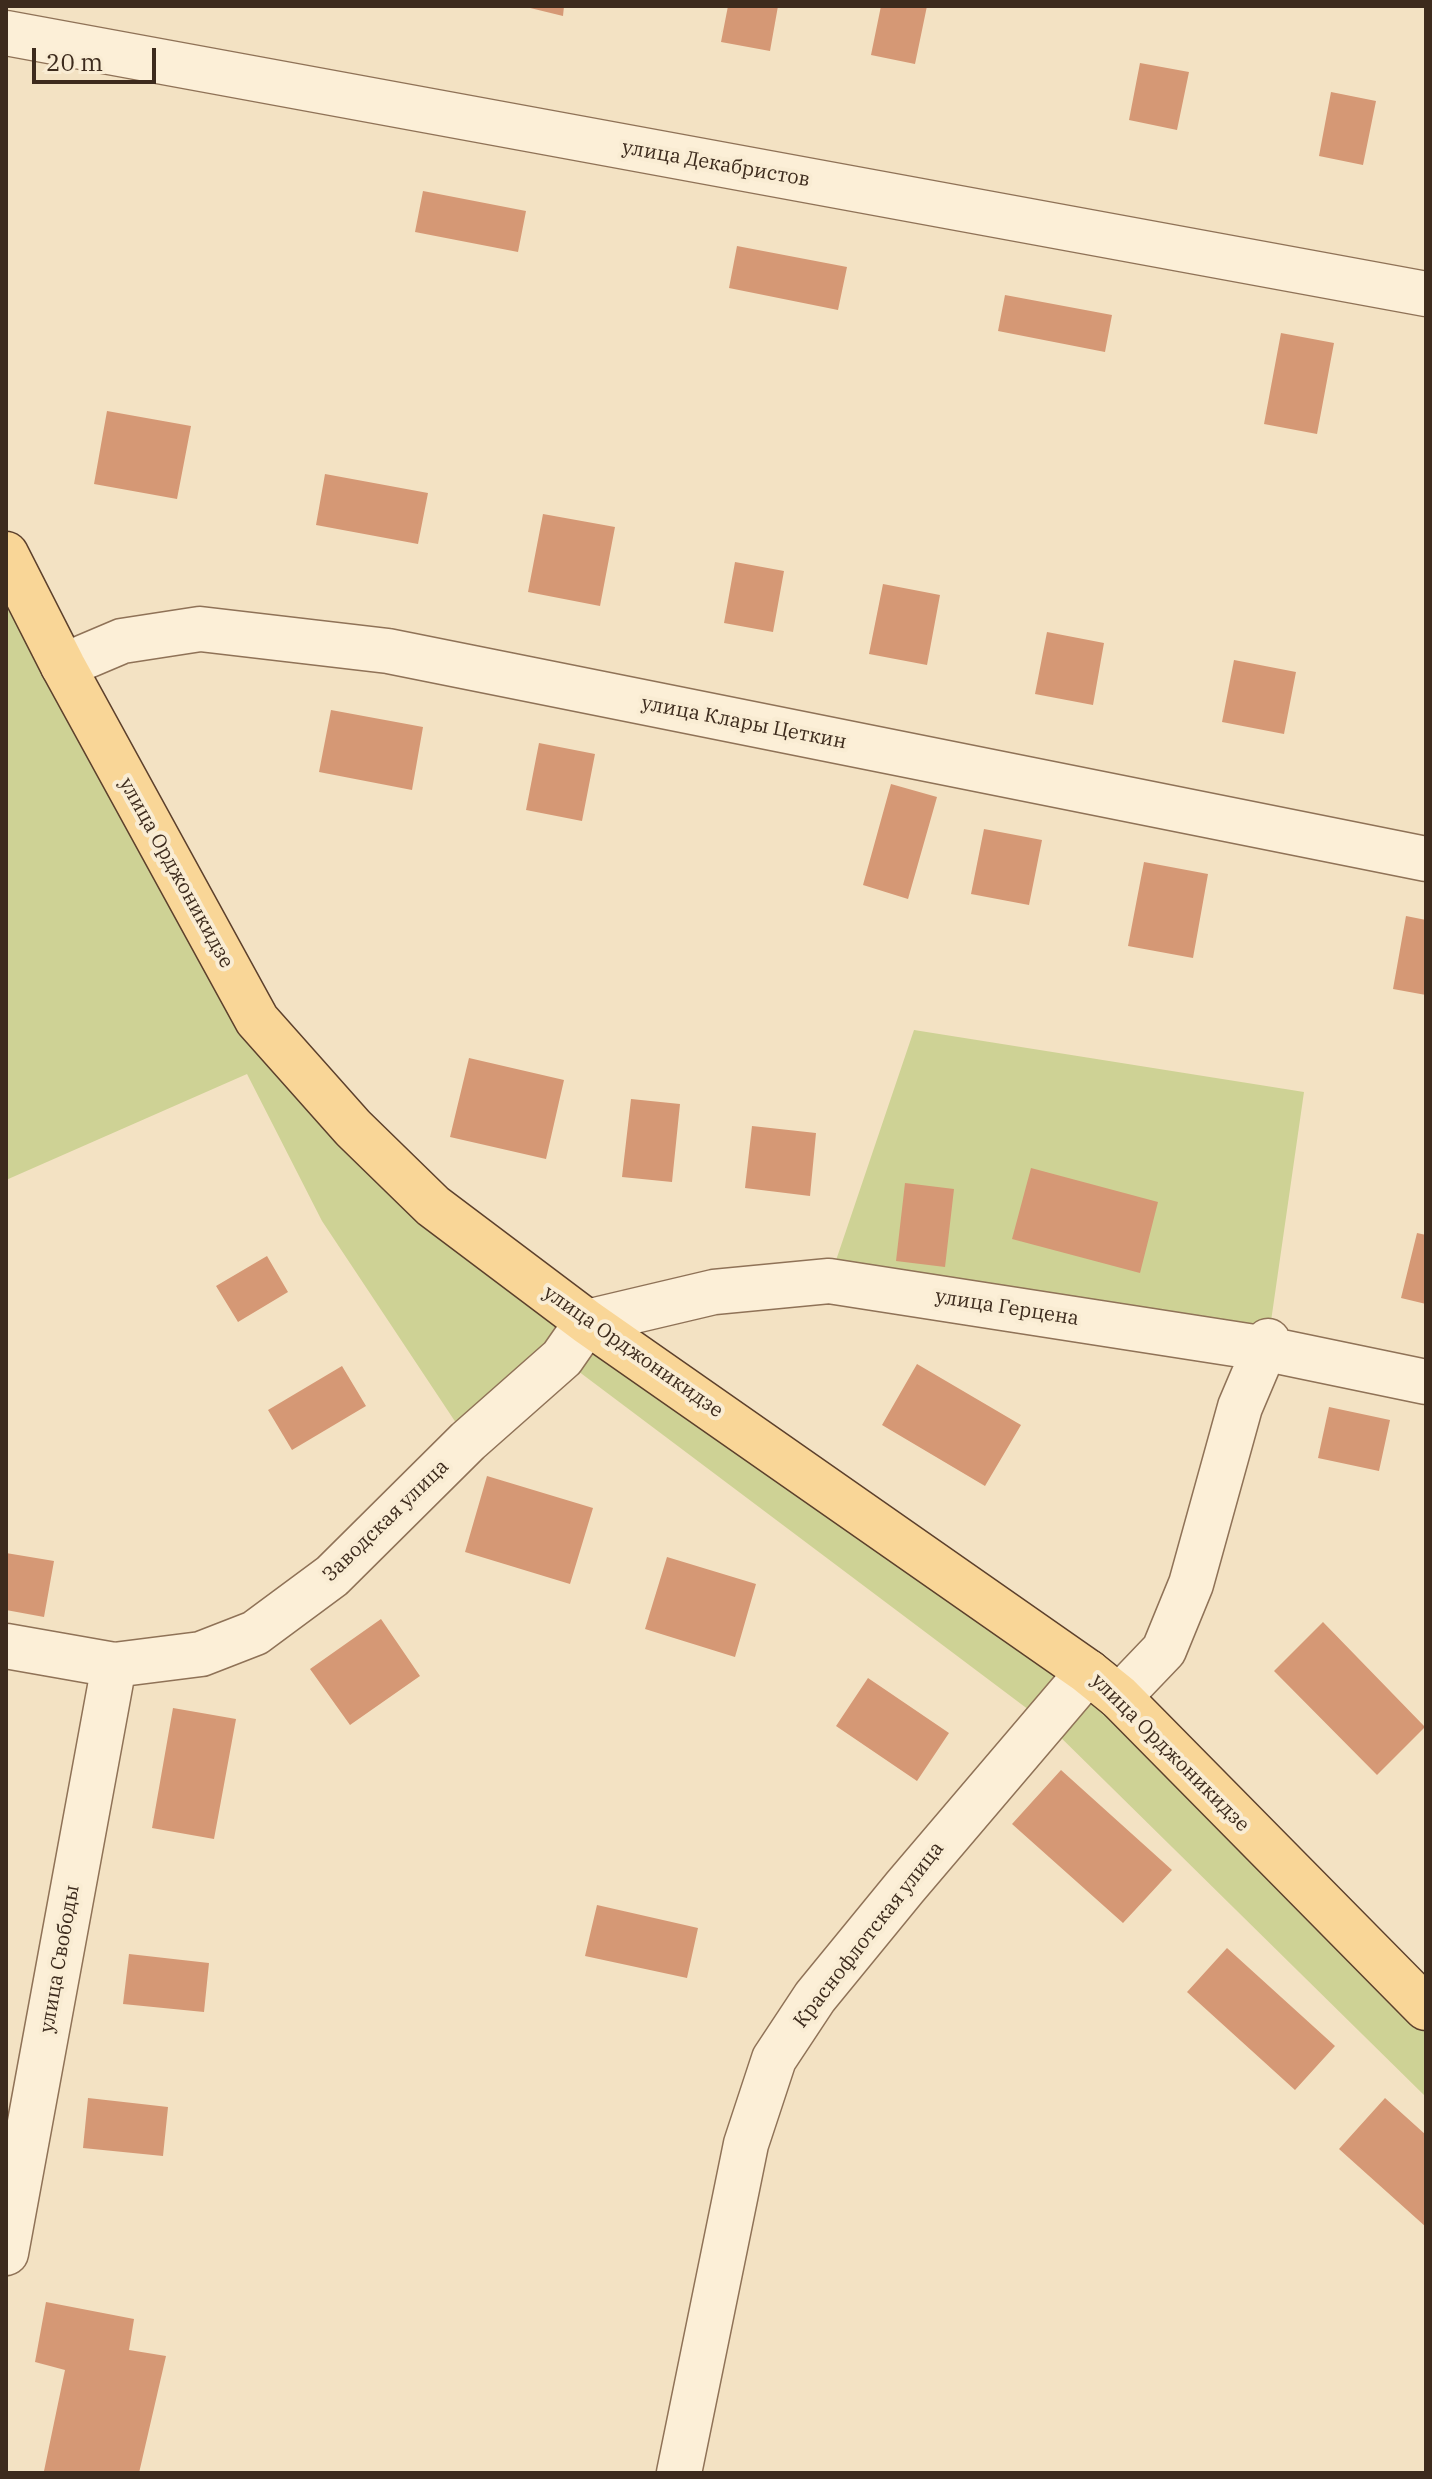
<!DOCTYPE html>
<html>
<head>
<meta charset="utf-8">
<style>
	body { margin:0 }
	#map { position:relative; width:1432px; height:2479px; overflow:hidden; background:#f3e2c3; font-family:"IBM Plex Serif",serif }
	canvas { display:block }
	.frame { position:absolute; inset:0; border:8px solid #3d2b1d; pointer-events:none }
	.scale { position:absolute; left:32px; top:48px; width:124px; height:36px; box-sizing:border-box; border:4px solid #3d2b1d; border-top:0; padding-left:10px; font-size:24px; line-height:28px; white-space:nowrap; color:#3d2b1d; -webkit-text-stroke:6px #f9ecd3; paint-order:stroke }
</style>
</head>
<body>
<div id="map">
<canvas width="1432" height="2479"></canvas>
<div class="frame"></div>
<div class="scale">20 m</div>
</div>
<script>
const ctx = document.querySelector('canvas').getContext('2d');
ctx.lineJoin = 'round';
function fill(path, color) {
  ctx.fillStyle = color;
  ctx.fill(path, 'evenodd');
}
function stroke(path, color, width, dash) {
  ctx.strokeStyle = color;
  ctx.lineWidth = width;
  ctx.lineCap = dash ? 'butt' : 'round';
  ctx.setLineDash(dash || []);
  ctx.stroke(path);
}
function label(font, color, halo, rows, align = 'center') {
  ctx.font = font + ' "IBM Plex Serif",serif';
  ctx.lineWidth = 8;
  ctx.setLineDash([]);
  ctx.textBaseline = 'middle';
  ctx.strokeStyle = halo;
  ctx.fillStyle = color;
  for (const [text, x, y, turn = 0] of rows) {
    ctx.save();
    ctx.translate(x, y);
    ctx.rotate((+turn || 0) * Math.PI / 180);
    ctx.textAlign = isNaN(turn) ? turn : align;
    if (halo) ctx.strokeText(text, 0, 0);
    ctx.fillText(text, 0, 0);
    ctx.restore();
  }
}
fill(new Path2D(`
	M6 554 256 1020 353 1128 1088 1672 1426 2008V2097L1045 1722 562 1359 468 1441 322 1221 247 1074 6 1180Z
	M914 1030 1304 1092 1267 1349 829 1281Z`), '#ced295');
fill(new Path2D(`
	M522 6H564L563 16Z
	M728 6H778L770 51 721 42Z
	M881 6H927L915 64 871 55Z
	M1140 63 1189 72 1177 130 1129 120Z
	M1331 92 1376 101 1363 165 1319 156Z
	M423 191 526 211 518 252 415 232Z
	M737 246 847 267 838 310 729 288Z
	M1005 295 1112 315 1105 352 998 331Z
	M1281 333 1334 343 1317 434 1264 424Z
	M107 411 191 426 177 499 94 484Z
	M325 474 428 493 418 544 316 525Z
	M543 514 615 527 600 606 528 592Z
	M735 562 784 571 773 632 724 623Z
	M883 584 940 595 927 665 869 654Z
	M1047 632 1104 643 1093 705 1035 694Z
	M1234 660 1296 672 1284 734 1222 722Z
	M331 710 423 727 412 790 319 772Z
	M539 743 595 754 582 821 526 810Z
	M891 784 937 797 908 899 863 885Z
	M984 829 1042 840 1029 905 971 894Z
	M1144 862 1208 874 1193 958 1128 946Z
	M1406 916 1426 920V995L1393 989Z
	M469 1058 564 1080 546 1159 450 1137Z
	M631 1099 680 1104 672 1182 622 1177Z
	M752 1126 816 1133 810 1196 745 1188Z
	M1031 1168 1158 1202 1140 1273 1012 1239Z
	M905 1183 954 1189 945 1267 896 1261Z
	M1417 1233 1426 1235V1304L1401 1298Z
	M267 1256 288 1292 238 1322 216 1286Z
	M917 1364 1021 1425 985 1486 882 1425Z
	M342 1366 366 1406 292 1450 268 1410Z
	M1329 1407 1390 1420 1379 1471 1318 1458Z
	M487 1476 593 1508 570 1584 465 1552Z
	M6 1553 54 1561 44 1617 6 1610Z
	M667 1557 756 1584 735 1657 645 1629Z
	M381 1619 420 1676 350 1725 310 1669Z
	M1323 1622 1425 1727 1377 1775 1274 1671Z
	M868 1678 949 1733 917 1781 836 1726Z
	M173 1708 236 1719 214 1839 152 1828Z
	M1061 1770 1172 1870 1123 1923 1012 1824Z
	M597 1905 698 1928 687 1978 585 1956Z
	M1227 1948 1335 2046 1295 2090 1187 1992Z
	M129 1954 209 1963 204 2012 123 2004Z
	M88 2098 168 2107 163 2156 83 2148Z
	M1385 2098 1426 2135V2227L1339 2149Z
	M46 2302 134 2319 129 2350 166 2356 139 2473 44 2471 65 2370 35 2362Z`), '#d59875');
const minor = new Path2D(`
	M6 33 1426 294
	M63 666 122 641 200 629 388 651 1426 859
	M6 1646 114 1665 201 1654 255 1633 332 1576 468 1441 562 1358 587 1322 714 1292 829 1281 1267 1349 1426 1382
	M1119 1697 1164 1650 1191 1584 1240 1407 1268 1341
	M6 2253 114 1665
	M679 2473 746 2144 774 2059 815 1997 905 1887 1088 1672`);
const major = new Path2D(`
	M6 554 63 666 257 1020 353 1128 433 1206 587 1322 1088 1672 1119 1697 1426 2008`);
stroke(minor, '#8f7257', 47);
stroke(major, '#5c402c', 47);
stroke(minor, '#fcefd7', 44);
stroke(major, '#f9d697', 44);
label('20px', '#3d2b1d', '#f9ecd3', [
	["улица Декабристов",716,164,10],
	["улица Клары Цеткин",744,723,11],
	["улица Орджоникидзе",176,873,61],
	["улица Герцена",1007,1308,9],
	["улица Орджоникидзе",633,1352,35],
	["Заводская улица",386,1521,-44],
	["улица Орджоникидзе",1170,1753,45],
	["Краснофлотская улица",869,1935,-52],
	["улица Свободы",60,1959,-80]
]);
</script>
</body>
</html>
